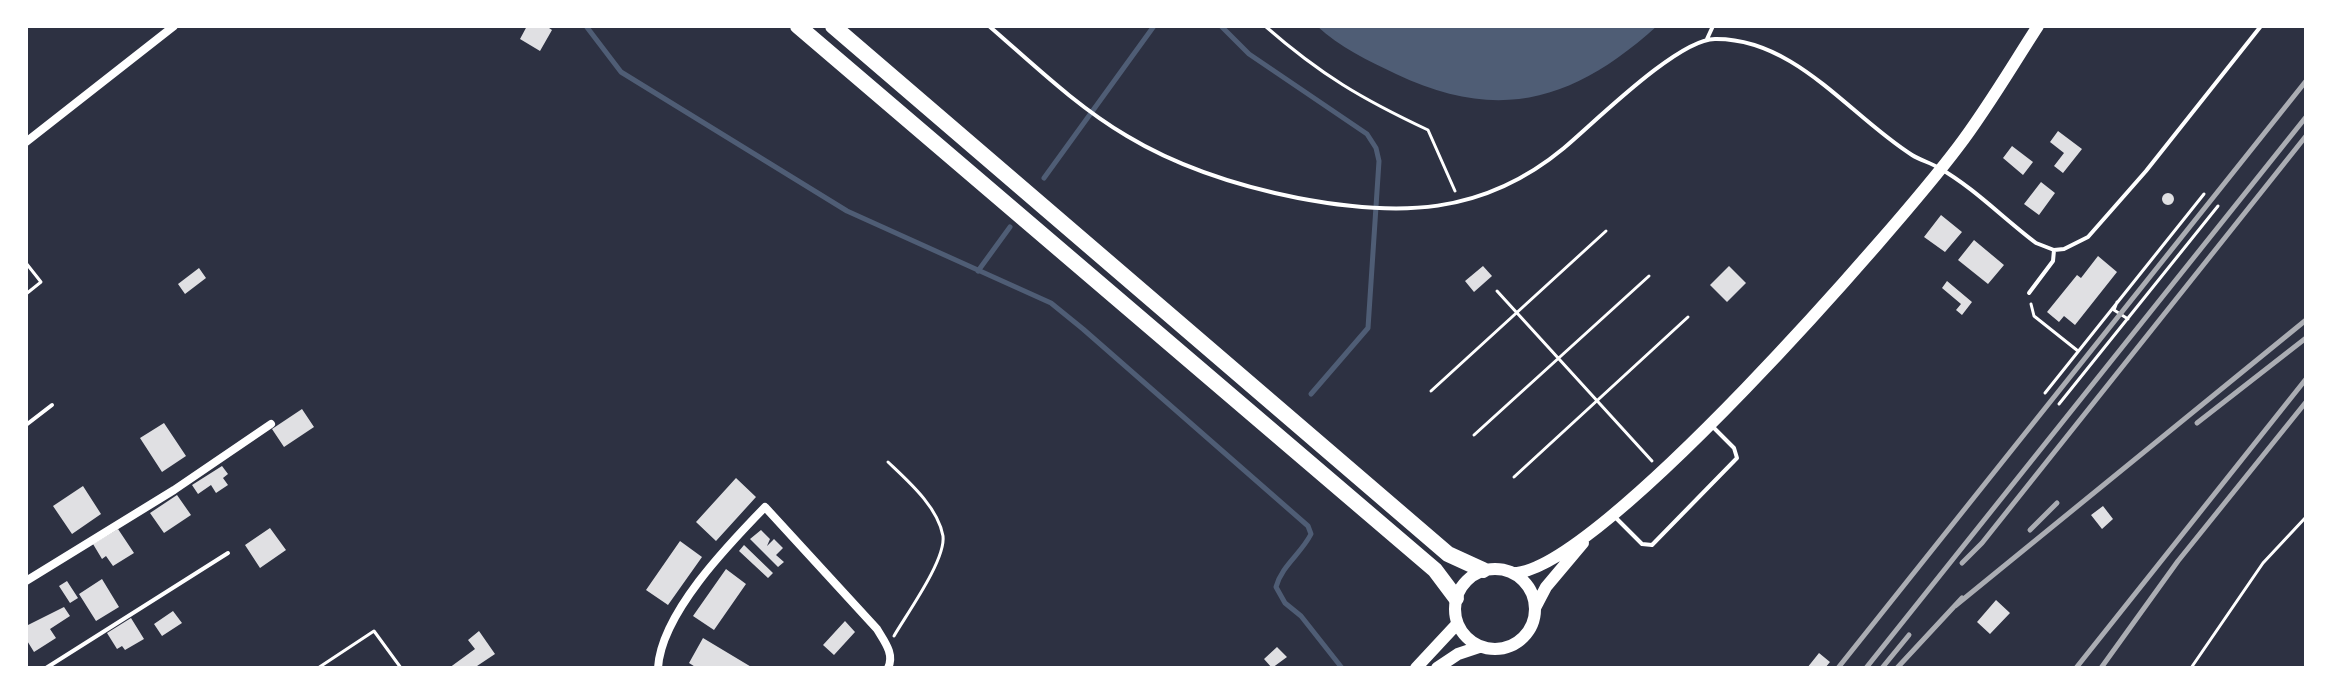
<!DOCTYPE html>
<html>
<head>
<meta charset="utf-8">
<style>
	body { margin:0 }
	#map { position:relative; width:2332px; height:694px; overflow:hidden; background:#2d3142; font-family:"Space Grotesk",sans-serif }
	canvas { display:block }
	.frame { position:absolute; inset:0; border:28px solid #fff; pointer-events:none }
</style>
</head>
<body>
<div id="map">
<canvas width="2332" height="694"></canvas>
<div class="frame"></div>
</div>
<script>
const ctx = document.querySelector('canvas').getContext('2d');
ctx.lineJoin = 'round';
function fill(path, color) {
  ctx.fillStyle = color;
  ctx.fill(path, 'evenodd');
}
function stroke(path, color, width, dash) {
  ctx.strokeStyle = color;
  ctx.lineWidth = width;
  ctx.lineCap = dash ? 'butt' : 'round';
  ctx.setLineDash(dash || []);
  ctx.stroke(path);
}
fill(new Path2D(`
	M1317 26H1657C1574 101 1499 123 1396 74 1369 61 1339 47 1317 26Z`), '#4f5d75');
stroke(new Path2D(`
	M586 26 621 72 847 211 1051 303 1083 329 1308 526 1311 534C1301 554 1282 565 1276 587L1285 603 1301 616 1342 668
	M1221 26 1249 54 1367 134 1376 148 1379 161 1368 328 1311 394
	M1044 178 1154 26
	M978 271 1010 227`), '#4f5d75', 5);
fill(new Path2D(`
	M527 26H546L552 30 540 51 520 39Z
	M2058 131 2082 149 2063 173 2054 166 2064 153 2050 142Z
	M2012 146 2033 162 2023 175 2003 158Z
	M2041 182 2055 193 2039 215 2024 204Z
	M2162 199a6 6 0 1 1 12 0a6 6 0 1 1-12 0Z
	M1941 215 1962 232 1945 252 1924 237Z
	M1974 240 2004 265 1988 284 1958 260Z
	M2098 256 2117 272 2075 325 2064 316 2059 322 2047 312 2077 275 2081 278Z
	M1483 266 1492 276 1474 292 1465 281Z
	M1729 266 1746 283 1727 302 1710 285Z
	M199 268 206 278 185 294 178 284Z
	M1947 281 1972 302 1962 315 1956 310 1961 304 1942 288Z
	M302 409 314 427 284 447 272 429Z
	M164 423 186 456 162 472 140 438Z
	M222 466 228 474 223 478 228 485 216 493 211 485 198 494 192 485Z
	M736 478 756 497 716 541 696 522Z
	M83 486 101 514 72 534 53 506Z
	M177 495 191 515 164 533 150 513Z
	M2103 506 2113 519 2102 529 2091 515Z
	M270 528 286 550 260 568 245 545Z
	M118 529 134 553 113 566 106 556 102 559 93 544Z
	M761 530 770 539 767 546 774 539 783 548 776 555 784 562 778 567 750 539Z
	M680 541 702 557 668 605 646 590Z
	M744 545 773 573 768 578 739 551Z
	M726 569 746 584 714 630 693 616Z
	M102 579 119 607 96 621 79 594Z
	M67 581 78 598 70 603 59 586Z
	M1996 600 2010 613 1990 634 1977 622Z
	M64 607 70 616 50 629 56 638 34 652 26 639V626Z
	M173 611 182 623 162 636 154 624Z
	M131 618 144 639 125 650 122 646 117 649 107 633Z
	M845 621 855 632 834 655 823 645Z
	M479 631 495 654 474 668H449L475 649 468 640Z
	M703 638 753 668H697L689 663Z
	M1277 647 1287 657 1272 668 1264 659Z
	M1819 653 1830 662 1825 668H1807Z`), '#e0e0e3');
stroke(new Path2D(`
	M1265 26C1321 75 1362 99 1428 130L1455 191
	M26 263 41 282 26 294
	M1497 291 1652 461
	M2117 302 2114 310 2128 319
	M2031 304 2034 316 2078 351
	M1431 391 1606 231
	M2045 393 2204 194
	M2059 404 2218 206
	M1474 435 1649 276
	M888 462C908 481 938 507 943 536 946 560 906 615 894 636
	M1514 477 1688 317
	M318 668 374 631 401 668
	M2191 668 2263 563 2306 517`), '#fff', 3);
stroke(new Path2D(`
	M989 26C1033 64 1076 106 1127 136 1180 168 1238 186 1298 198 1398 217 1482 216 1564 148 1595 122 1678 39 1715 39 1795 38 1850 116 1912 155 1920 160 1931 163 1939 168 1973 187 2004 219 2036 243L2054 250 2064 249 2088 237 2146 171 2261 26
	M1707 39 1713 26
	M2029 293 2053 261 2054 250
	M26 425 52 405
	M1615 517 1642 544 1652 545 1737 458 1734 448 1711 425
	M46 668 228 553`), '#fff', 4);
stroke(new Path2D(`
	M26 142 174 26
	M26 581 174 490 271 424
	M658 668C661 614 728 545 765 507L877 629C884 641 895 654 888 668`), '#fff', 8);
stroke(new Path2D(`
	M1455 609a40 40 0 1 1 80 0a40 40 0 1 1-80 0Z
	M1513 573C1597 573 1900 224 1958 147 1987 109 2012 66 2038 26
	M1535 608 1546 587 1583 543
	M1416 668 1457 624
	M1437 668 1458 654 1479 647`), '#fff', 12);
stroke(new Path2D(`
	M798 26 1435 570 1456 598
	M833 26 1448 554 1483 570`), '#fff', 16);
stroke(new Path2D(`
	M2197 423 2306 338
	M2030 530 2057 503
	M1962 563 1982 543 2306 136
	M1955 606 2306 320
	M1838 668 2306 81
	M1866 668 2306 117
	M1882 668 1909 635
	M1897 668 1962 598
	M2076 668 2306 379
	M2101 668 2178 561 2306 402`), '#abadb3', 5);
</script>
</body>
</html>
